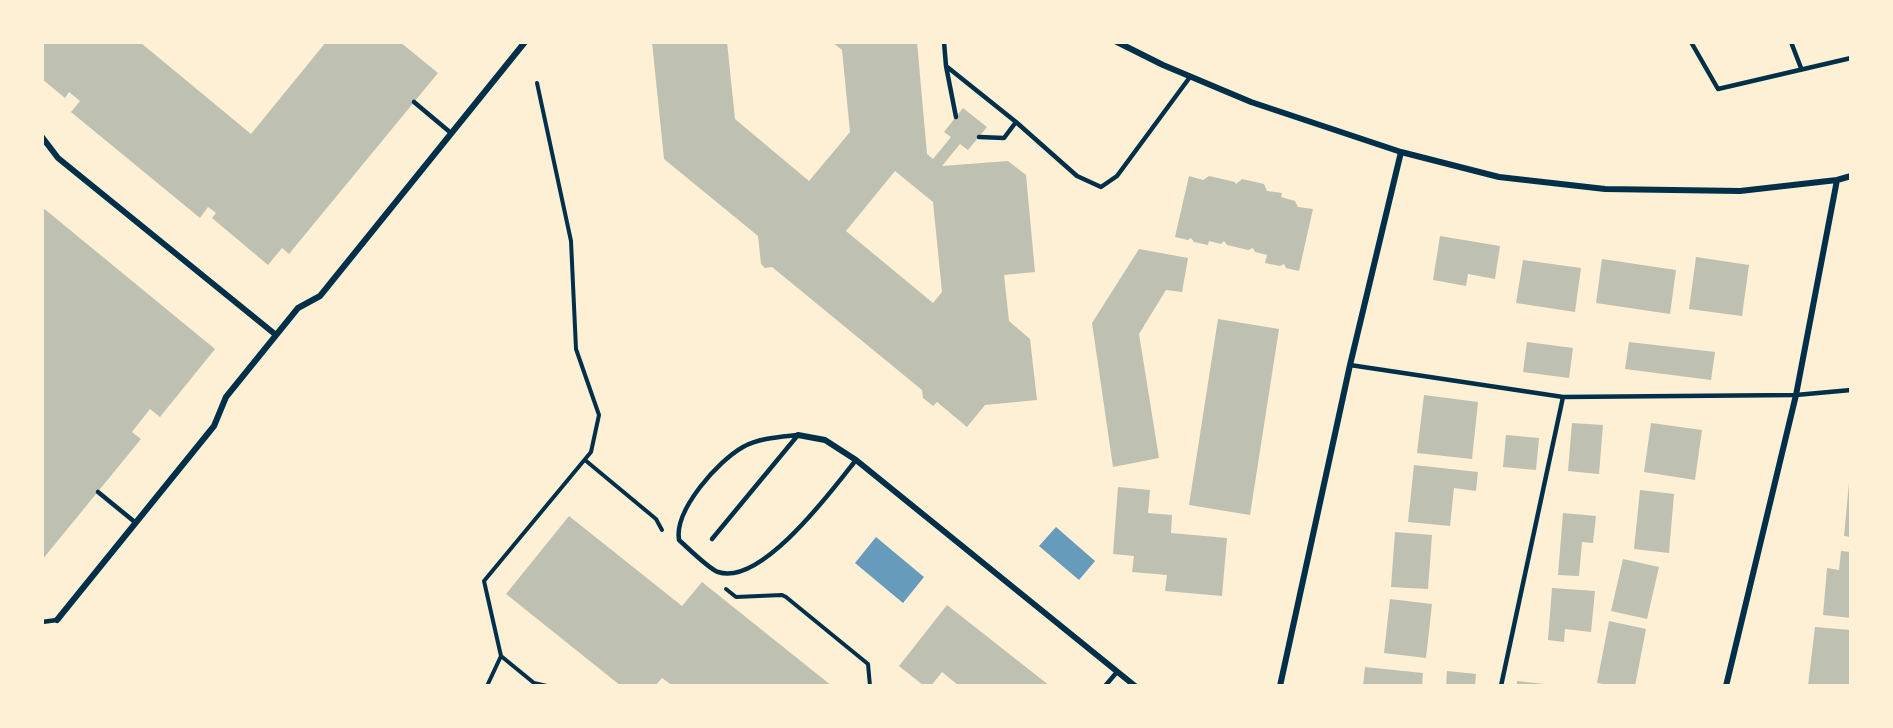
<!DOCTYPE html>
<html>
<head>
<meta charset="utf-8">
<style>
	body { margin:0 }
	#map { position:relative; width:1893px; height:728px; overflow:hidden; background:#fdf0d5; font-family:"Sofia Sans Condensed",sans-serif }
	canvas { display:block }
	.frame { position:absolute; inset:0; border:44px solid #fdf0d5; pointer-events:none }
</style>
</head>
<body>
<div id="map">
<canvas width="1893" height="728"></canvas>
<div class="frame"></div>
</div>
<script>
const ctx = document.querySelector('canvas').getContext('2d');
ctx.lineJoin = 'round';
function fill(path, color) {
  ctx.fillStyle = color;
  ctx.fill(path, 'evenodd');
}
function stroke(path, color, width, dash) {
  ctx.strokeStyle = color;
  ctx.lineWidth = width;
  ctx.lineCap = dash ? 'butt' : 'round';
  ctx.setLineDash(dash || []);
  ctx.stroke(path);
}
fill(new Path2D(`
	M1056 527 1095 561 1079 580 1039 546Z
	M876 537 924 577 903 603 855 563Z`), '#669bbc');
fill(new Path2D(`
	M42 42H142L141 43 251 134 326 42H400L438 73 289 254 282 248 268 265 212 218 216 213 208 207 200 218 71 112 80 101 69 92 65 98 42 79Z
	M652 42H727L735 119 809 181 850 132 842 50 832 42H917L927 154 933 159 951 137 944 132 963 108 987 127 968 150 960 144 942 166 1008 161 1026 175 1035 272 1004 275 1009 321 1030 339 1037 400 985 405 967 427 937 402 933 406 923 398 922 390 772 267 765 268 761 264 758 236 664 159ZM895 171 933 202 942 292 933 303 846 231Z
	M1189 176 1203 180 1209 176 1235 182 1236 184 1242 179 1264 184 1267 191 1282 193 1281 197 1295 201 1298 207 1313 209 1299 271 1286 268 1284 264 1280 266 1265 263 1267 255 1255 252 1253 248 1248 250 1227 245 1224 241 1221 244 1209 241 1208 245 1194 242 1191 238 1188 240 1175 237Z
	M42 207 215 349 160 417 150 409 132 432 141 439 42 560Z
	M1440 236 1500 246 1495 279 1468 274 1466 286 1433 280Z
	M1139 249 1188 258 1182 292 1166 290 1139 334 1159 458 1113 467 1092 323Z
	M1696 257 1749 265 1742 316 1689 309Z
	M1602 259 1676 270 1670 314 1596 303Z
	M1523 260 1581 268 1575 312 1516 303Z
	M1218 319 1279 329 1250 515 1189 505Z
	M1527 342 1573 348 1569 378 1523 372Z
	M1629 342 1715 352 1711 380 1625 369Z
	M1424 395 1478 402 1472 459 1417 453Z
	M1572 423 1603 425 1599 474 1568 471Z
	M1651 423 1702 430 1695 480 1644 472Z
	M1506 435 1539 438 1536 470 1503 467Z
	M1414 465 1478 472 1476 491 1454 488 1450 526 1408 522Z
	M1849 483H1851V537L1844 536Z
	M1118 487 1150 490 1148 513 1172 515 1171 533 1227 538 1222 596 1165 591 1167 575 1132 572 1134 556 1113 554Z
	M1640 490 1674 494 1669 553 1634 549Z
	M1563 513 1596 516 1593 543 1582 542 1579 576 1558 575Z
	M569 516 682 606 702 582 832 686H673L662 678 655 686H621L506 594Z
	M1395 532 1432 535 1428 589 1391 587Z
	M1841 551 1851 552V618L1823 615 1827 568 1839 570Z
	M1623 559 1659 567 1647 619 1611 611Z
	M1552 588 1595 591 1591 632 1565 629 1564 642 1548 640Z
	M1390 599 1432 604 1426 658 1384 653Z
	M947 605 1050 686H959L942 672 931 686H924L899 666Z
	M1609 621 1646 629 1635 686H1614L1597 683Z
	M1815 627 1851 630V686H1808Z
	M1365 667 1423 673 1422 686H1363Z
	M1447 671 1476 674 1475 686H1446Z
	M1517 681 1545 684V686H1517Z`), '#bec0b2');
stroke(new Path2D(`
	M585 460 656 519 662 530
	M726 589 736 597 782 595 786 597 868 664 870 686
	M501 656 534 683 547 686
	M487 686 501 656 484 581 591 452 599 415 576 349 571 241 537 83`), '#003049', 4);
stroke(new Path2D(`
	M944 42 946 66 1016 122 1077 176 1101 187 1117 176 1190 77
	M1691 42 1718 89 1851 58
	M1791 42 1801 68
	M946 66 956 117
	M414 102 451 133
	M979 137 1004 138 1016 122
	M1350 365 1563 397 1796 395 1851 390
	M798 435C780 437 759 438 743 447 718 461 674 510 679 540 688 548 709 569 718 572 761 587 833 489 856 460
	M98 492 136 523
	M712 539 798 435
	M42 622 57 620
	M1105 686 1117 672
	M1501 686 1563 397`), '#003049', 4.5);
stroke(new Path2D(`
	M1117 42 1163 65 1251 102 1401 152 1499 177 1605 189 1740 191 1837 180 1851 176
	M42 137 58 158 276 335
	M798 435 825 440 856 460 1135 686
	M57 620 214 426 226 397 298 308 320 296 525 42
	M1280 686 1350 365 1401 152
	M1726 686 1796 395 1837 180`), '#003049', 6);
</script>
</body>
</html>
